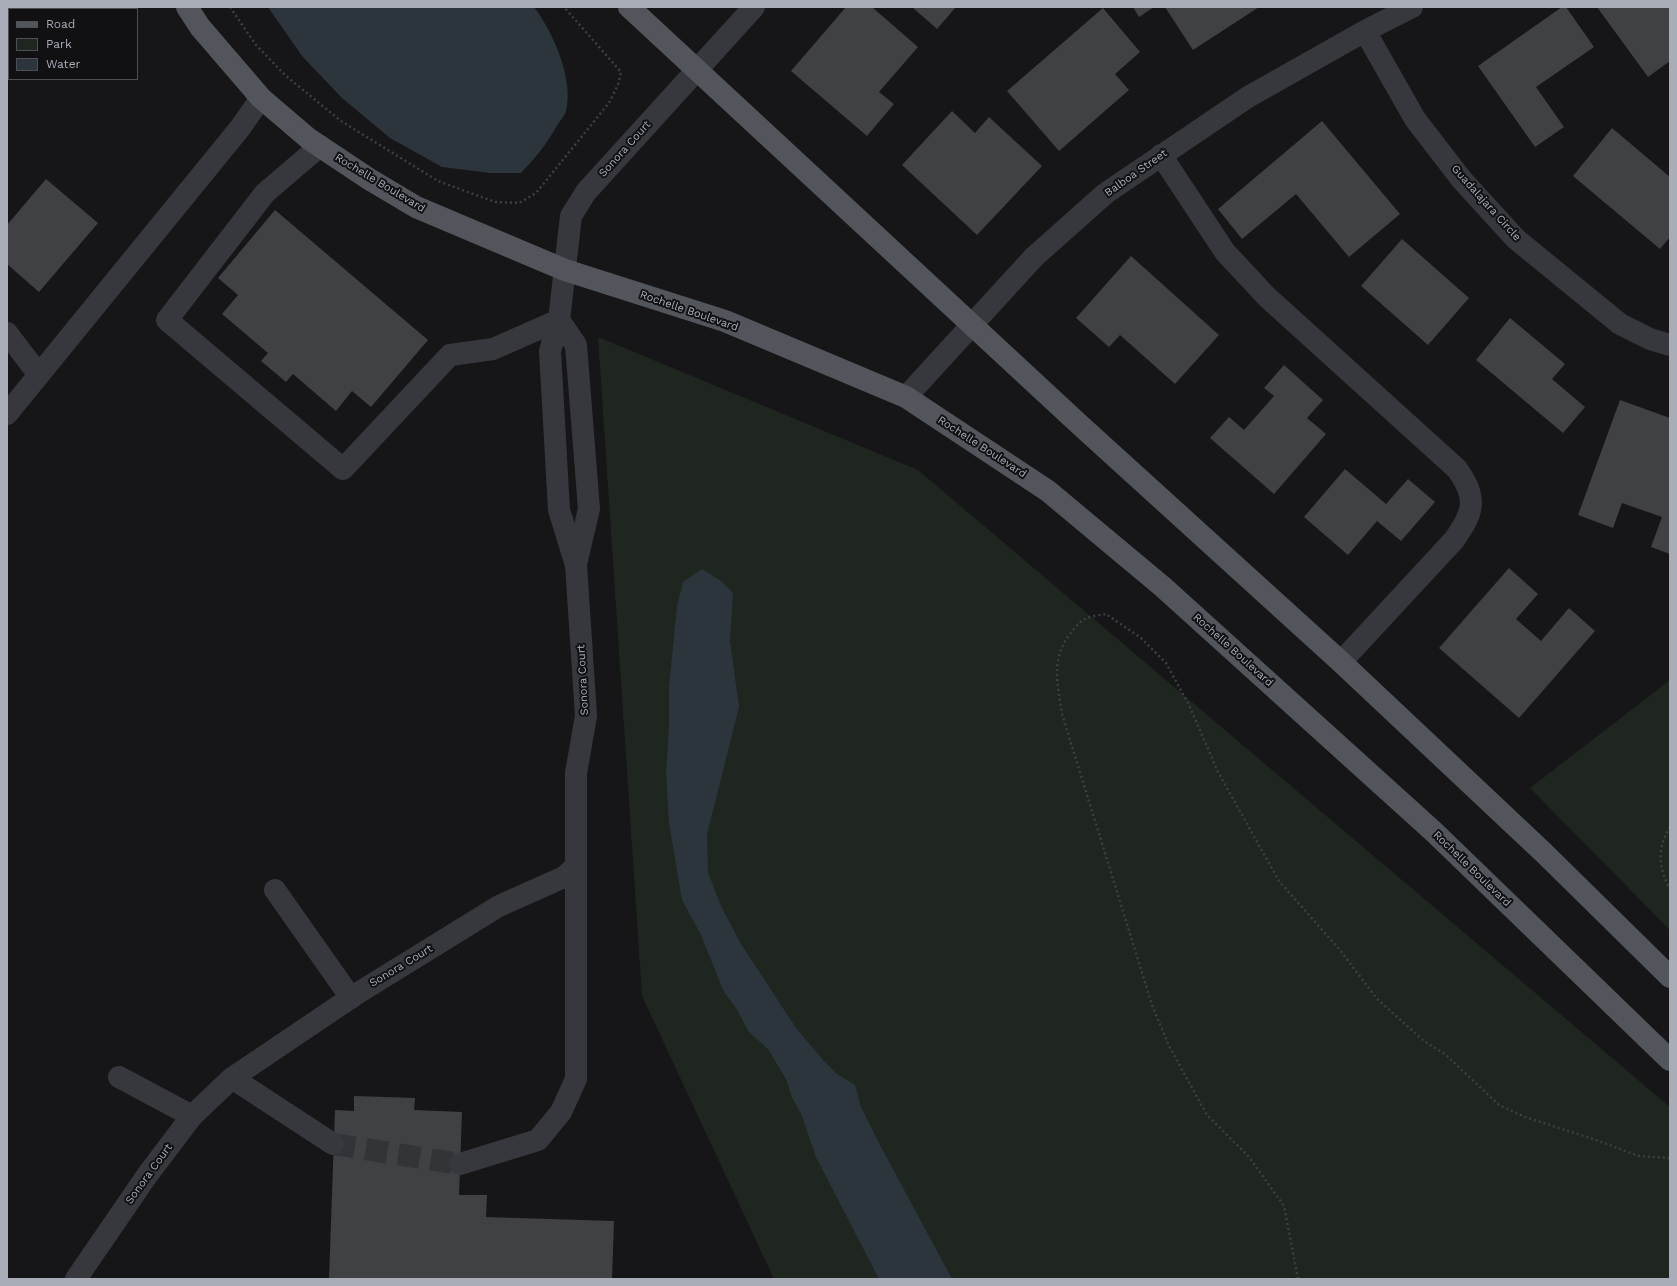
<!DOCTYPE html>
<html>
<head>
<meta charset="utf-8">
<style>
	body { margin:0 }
	#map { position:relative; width:1677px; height:1286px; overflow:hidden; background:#161618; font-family:"Work Sans",sans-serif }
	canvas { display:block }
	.frame { position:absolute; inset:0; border:8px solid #a8adb8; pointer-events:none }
	.legend { position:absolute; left:8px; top:8px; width:130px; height:72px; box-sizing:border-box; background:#111113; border:1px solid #4d4f55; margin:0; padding:5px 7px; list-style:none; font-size:12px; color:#a8adb8 }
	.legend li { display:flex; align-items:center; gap:8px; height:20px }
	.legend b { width:20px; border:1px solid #4d4f55 }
</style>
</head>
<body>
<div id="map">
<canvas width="1677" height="1286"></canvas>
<div class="frame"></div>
<ul class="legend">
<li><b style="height:5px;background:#53555c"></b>Road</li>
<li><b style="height:11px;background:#1e261f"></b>Park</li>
<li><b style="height:11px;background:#2c353c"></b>Water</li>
</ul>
</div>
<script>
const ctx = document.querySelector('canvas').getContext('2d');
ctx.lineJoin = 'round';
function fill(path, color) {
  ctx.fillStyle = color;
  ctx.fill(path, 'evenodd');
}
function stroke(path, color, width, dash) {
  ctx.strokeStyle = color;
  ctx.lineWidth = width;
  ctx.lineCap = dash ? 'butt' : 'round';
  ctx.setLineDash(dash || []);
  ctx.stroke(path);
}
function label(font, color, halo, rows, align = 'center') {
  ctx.font = font + ' "Work Sans",sans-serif';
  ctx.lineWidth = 4;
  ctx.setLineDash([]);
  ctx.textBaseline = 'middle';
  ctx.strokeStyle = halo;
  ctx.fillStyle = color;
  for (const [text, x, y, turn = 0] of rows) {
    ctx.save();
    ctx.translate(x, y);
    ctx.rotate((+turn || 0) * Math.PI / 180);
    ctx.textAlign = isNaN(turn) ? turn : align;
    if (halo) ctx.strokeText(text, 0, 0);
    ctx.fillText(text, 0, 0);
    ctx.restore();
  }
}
fill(new Path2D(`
	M598 337 918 470 1670 1107V1279H774L642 996Z
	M1670 680V930L1530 788Z`), '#1e261f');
fill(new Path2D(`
	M268 7H534C553 32 574 79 566 111 565 115 561 120 558 124 546 145 538 155 521 173H490L442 167 390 138 342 98 302 56Z
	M702 569 721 581 733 593 730 641 739 707 707 834 708 872 720 904 741 944 796 1028 823 1060 837 1074 855 1085 861 1107 880 1145 952 1279H879L816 1157 802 1116 792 1097 786 1079 768 1049 749 1032 736 1008 724 992 701 935 682 900 669 823 666 772 669 727V687L677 606 683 582Z`), '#2c353c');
fill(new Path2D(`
	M39 7H116L117 9H40Z
	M846 7H872L918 47 879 92 894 104 867 136 791 71Z
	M912 7H956L937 29Z
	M1133 7H1154L1139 17Z
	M1165 7H1259L1193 50Z
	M1562 7H1566L1594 47 1536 87 1564 127 1535 147 1478 66Z
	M1597 7H1670V61L1648 77Z
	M1103 8 1140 52 1115 74 1129 90 1059 151 1007 91Z
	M952 111 975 133 989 117 1042 166 977 235 902 165Z
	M1322 121 1400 214 1349 257 1296 194 1242 239 1218 209Z
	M1612 128 1670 177V237L1660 249 1573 176Z
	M46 179 98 223 39 292 7 264V225Z
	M275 210 428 340 371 407 352 391 336 411 293 374 286 382 261 361 268 353 222 314 238 295 218 278Z
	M1402 239 1469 298 1428 345 1361 286Z
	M1131 256 1219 335 1175 384 1120 335 1109 347 1076 318Z
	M1510 318 1565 364 1552 379 1585 407 1563 433 1476 360Z
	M1284 365 1323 400 1307 418 1326 434 1274 494 1210 438 1229 417 1244 430 1274 396 1264 388Z
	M1620 400 1670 418V554L1651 547 1662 517 1622 503 1613 528 1578 515Z
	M1345 469 1386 504 1408 479 1435 502 1401 541 1377 521 1348 555 1304 517Z
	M1509 568 1538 594 1516 619 1541 641 1569 608 1595 631 1519 718 1439 648Z
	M354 1096 415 1098 414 1110 462 1112 459 1195H487L486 1217 614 1221 612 1279H329L335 1110 354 1111Z`), '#404145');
stroke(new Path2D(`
	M333 1144 460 1164`), '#333438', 22, [22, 11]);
stroke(new Path2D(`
	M230 7 256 45 286 76 341 121 438 181 495 202 519 203 536 193 609 103 618 85 621 72 564 7
	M1670 827C1657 848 1658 867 1670 889
	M1298 1279 1284 1206 1249 1157 1207 1115 1169 1046 1152 1005 1062 714C1058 685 1050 660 1070 634 1074 629 1079 622 1085 619 1091 616 1100 615 1106 614L1141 638 1166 663 1189 705 1218 772 1279 881 1340 950 1377 999 1424 1041 1446 1055 1499 1105 1525 1117 1596 1140 1639 1156 1670 1158`), '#3d3f44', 2.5, [2, 3]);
stroke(new Path2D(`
	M1365 31 1415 119 1462 180 1516 239 1620 324 1650 339 1670 345
	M320 146 265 193 167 320 343 469 450 355 493 349 559 320
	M1161 155 1225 252 1267 297 1457 469C1478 498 1474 512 1454 540L1341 662
	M559 320 576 345 589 509 576 564
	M7 333 39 375
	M906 397 1034 257 1106 193 1248 97 1365 31 1412 7
	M7 414 240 128 261 98
	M275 890 351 998
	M119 1077 192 1116
	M232 1078 333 1144
	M460 1164 538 1140 561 1112 576 1079V866
	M76 1279 148 1174 192 1116 232 1078 358 993 499 906 564 877 576 866V773L586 716 576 565 559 510 550 351 559 320 571 216 586 192 754 7`), '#37383d', 22);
stroke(new Path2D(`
	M187 7 200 27 261 98 309 139 369 179 416 207 565 270 725 321 906 397 1048 491 1163 587 1434 832 1670 1060
	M629 7 1080 425 1341 662 1544 853 1670 977`), '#53555c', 22);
label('11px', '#a8adb8', '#111113', [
	["Sonora Court",625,149,-48],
	["Balboa Street",1136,173,-35],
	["Rochelle Boulevard",380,183,31],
	["Guadalajara Circle",1486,203,48],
	["Rochelle Boulevard",689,311,19],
	["Rochelle Boulevard",982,447,33],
	["Rochelle Boulevard",1233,650,42],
	["Sonora Court",583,680,-93],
	["Rochelle Boulevard",1472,869,44],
	["Sonora Court",401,966,-31],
	["Sonora Court",149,1174,-54]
]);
</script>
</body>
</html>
